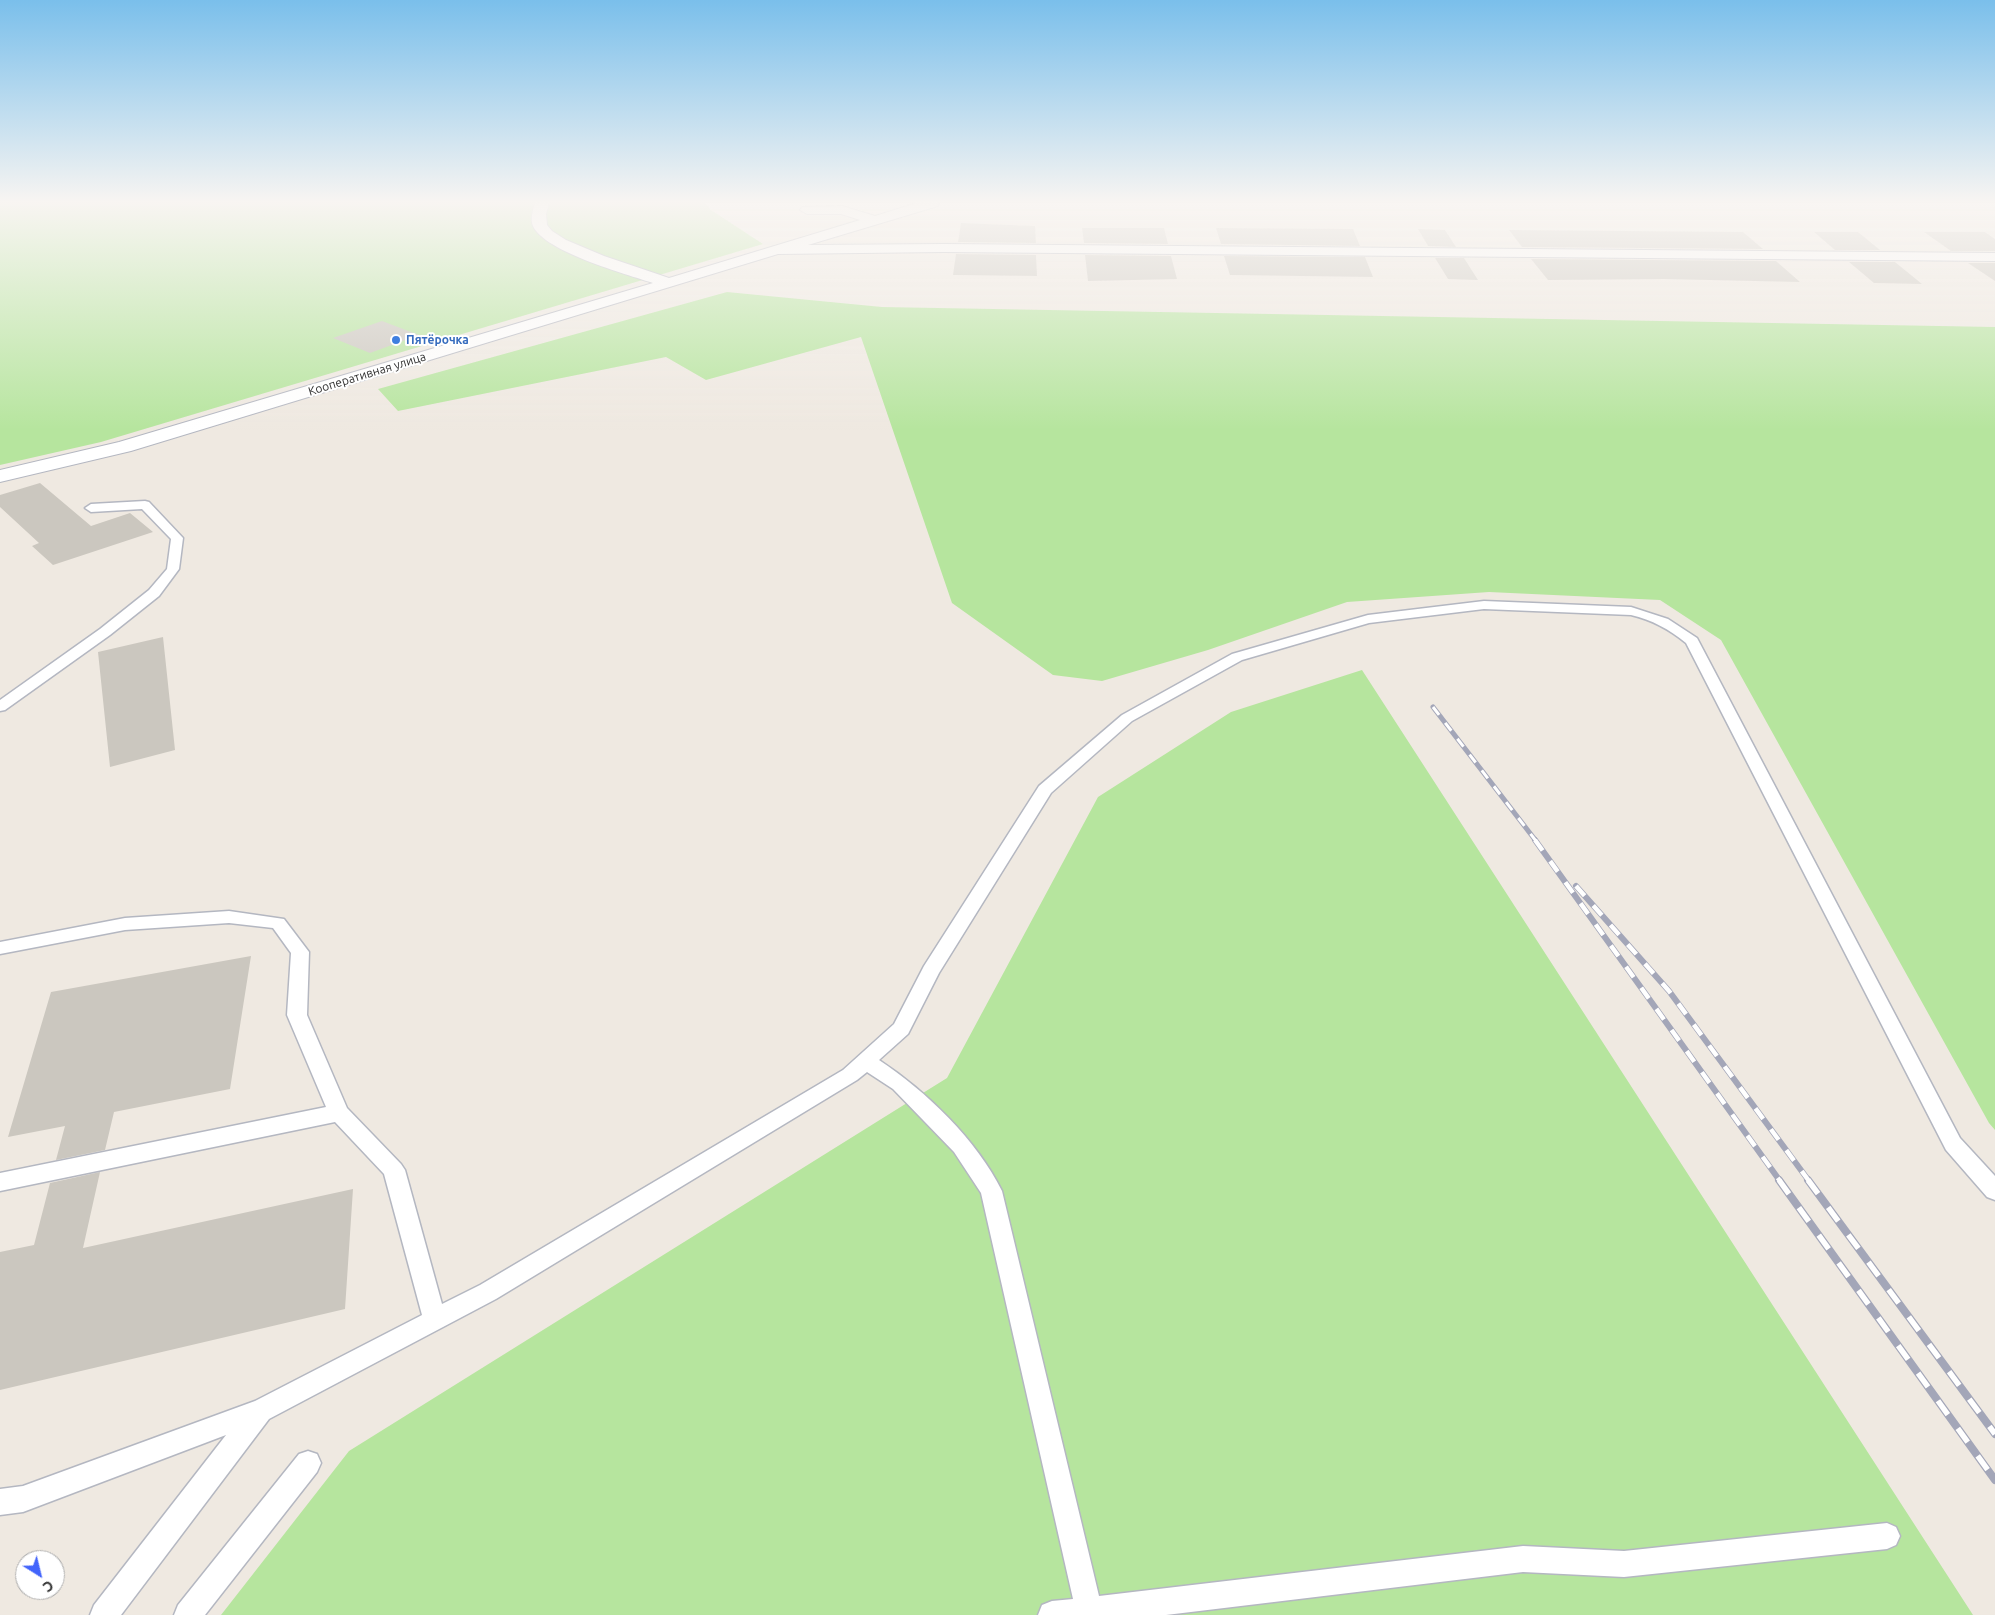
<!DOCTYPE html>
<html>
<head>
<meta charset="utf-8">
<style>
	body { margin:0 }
	#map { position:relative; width:1995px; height:1615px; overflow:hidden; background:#efe9e1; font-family:Ubuntu,sans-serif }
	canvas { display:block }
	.north { position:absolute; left:15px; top:1550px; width:50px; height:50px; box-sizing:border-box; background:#fff; border:1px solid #ababab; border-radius:50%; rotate:144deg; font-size:14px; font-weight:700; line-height:20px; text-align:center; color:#2e2e2e }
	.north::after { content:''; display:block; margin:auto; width:18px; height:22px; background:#4264fb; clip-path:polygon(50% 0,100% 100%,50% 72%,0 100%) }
</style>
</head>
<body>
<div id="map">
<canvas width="1995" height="1615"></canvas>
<div class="north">С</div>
</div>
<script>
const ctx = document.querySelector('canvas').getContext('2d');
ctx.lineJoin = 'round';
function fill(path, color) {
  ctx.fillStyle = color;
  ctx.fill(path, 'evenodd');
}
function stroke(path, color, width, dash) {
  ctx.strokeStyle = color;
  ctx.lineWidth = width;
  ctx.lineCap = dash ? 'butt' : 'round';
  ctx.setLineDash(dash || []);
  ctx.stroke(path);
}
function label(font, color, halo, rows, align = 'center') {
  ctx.font = font + ' Ubuntu,sans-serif';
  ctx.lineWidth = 4;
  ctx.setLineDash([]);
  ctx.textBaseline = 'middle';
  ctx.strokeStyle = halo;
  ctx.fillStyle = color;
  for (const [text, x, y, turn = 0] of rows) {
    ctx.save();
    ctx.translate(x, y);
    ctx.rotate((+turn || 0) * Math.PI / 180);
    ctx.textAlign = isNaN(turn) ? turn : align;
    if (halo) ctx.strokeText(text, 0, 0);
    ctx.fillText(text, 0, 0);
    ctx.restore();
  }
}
fill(new Path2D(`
	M0 203H705L711 210 763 244 101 442 0 465Z
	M727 292 882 307 1995 327V1130L1989 1123 1721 640 1660 600 1489 592 1347 602 1208 650 1102 681 1053 675 952 603 861 337 706 380 666 357 398 411 378 389Z
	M1362 670 1973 1615H221L349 1451 947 1078 1098 797 1231 712Z`), '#b6e59e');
fill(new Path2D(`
	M961 223 1035 226 1036 243 958 242Z
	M1082 228H1164L1168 244 1084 243Z
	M1216 228 1353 229 1360 246 1221 244Z
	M1418 229 1445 230 1456 247 1428 246Z
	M1509 230 1743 232 1763 249 1522 247Z
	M1814 232H1858L1880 250H1835Z
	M1924 232H1985L1995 239V251H1951Z
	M956 254 1036 255 1037 276 953 275Z
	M1085 255 1171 256 1177 279 1088 281Z
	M1224 256 1365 257 1373 277 1230 275Z
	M1435 258H1464L1478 280 1448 279Z
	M1531 259 1776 261 1800 282 1664 279 1548 280Z
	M1849 262H1895L1922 284 1874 283Z
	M1968 263H1995V281Z
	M382 321 419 335 370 353 333 338Z
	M40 483 91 526 130 513 153 532 53 565 32 546 39 543 0 507V495Z
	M163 637 175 750 110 767 98 652Z
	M251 956 230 1089 114 1112 105 1150 56 1160 65 1126 8 1137 51 992Z
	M100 1172 83 1248 353 1189 345 1309 0 1390V1252L34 1245 50 1183Z`), '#cbc7bf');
const service = new Path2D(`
	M145 501 149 502 183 538 179 569 159 596 110 635 5 710 0 711V700L100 629 149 590 167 569 171 539 142 509 91 512 85 508 91 504Z
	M1484 601 1631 607 1668 619 1697 638 1960 1138 1995 1176V1200L1987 1197 1946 1150 1686 643C1669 629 1652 620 1631 615L1484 609 1369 623 1242 660 1132 721 1051 793 939 973 908 1034 879 1060C926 1091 977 1140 1002 1191L1099 1596 1523 1546 1624 1551 1887 1523 1896 1527 1900 1536 1896 1545 1887 1549 1624 1577 1523 1572 1166 1615H1038L1042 1605 1052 1601 1073 1599 981 1193 954 1152 893 1089 867 1072 857 1080 496 1299 269 1419 121 1615H90L94 1605 226 1435 23 1512 0 1515V1489L23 1486 255 1401 422 1315 384 1174 335 1122 0 1191V1173L326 1107 287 1015 291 953 273 928 229 923 125 930 0 954V942L125 918 229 911 284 919 309 952 307 1015 347 1108 401 1164 405 1170 442 1304 480 1285 843 1070 894 1024 924 966 1039 786 1122 715 1232 654 1368 615Z
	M308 1451 317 1454 321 1463 317 1472 205 1615H174L178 1605 299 1454Z`);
const minor = new Path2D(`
	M535 203H549L546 214 547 225 552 231 566 240 604 256 669 278 860 220 841 214H807L800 210 802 207 842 206 875 216 917 203H939L938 206 808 245 944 244 1995 253V261L944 252 778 254 131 451 0 482V470L119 442 653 283C626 274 545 252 533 226 530 219 533 210 535 203Z`);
stroke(service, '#b4b7c1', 3);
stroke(minor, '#b4b7c1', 2);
fill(service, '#fff');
fill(minor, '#fff');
const railFar2 = new Path2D(`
	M1433 707 1536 841`);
const railFar1 = new Path2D(`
	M1535 840 1780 1181
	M1576 886 1669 991 1809 1181`);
const rail = new Path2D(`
	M1779 1180 1995 1480
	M1808 1180 1995 1434`);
stroke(railFar2, '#a3a6b8', 5);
stroke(railFar1, '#a3a6b8', 6);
stroke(rail, '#a3a6b8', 8);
stroke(railFar2, '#fff', 3, [10]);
stroke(railFar1, '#fff', 4.5, [13]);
stroke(rail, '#fff', 5.5, [17]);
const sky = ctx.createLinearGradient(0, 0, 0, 430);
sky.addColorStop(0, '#7abfeb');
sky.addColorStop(0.47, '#f8f5f2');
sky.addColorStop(1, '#f8f5f200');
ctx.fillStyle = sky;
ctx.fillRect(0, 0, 1995, 430);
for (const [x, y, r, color] of [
	[396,340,5,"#3f7fe0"]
]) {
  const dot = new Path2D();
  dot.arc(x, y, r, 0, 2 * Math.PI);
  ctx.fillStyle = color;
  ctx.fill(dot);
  stroke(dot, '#fff', 2);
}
label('bold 12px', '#366cbe', '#fff', [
	["Пятёрочка",406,340]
], 'left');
label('12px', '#2e2e2e', '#fff', [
	["Кооперативная улица",367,374,-17]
]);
</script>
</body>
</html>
